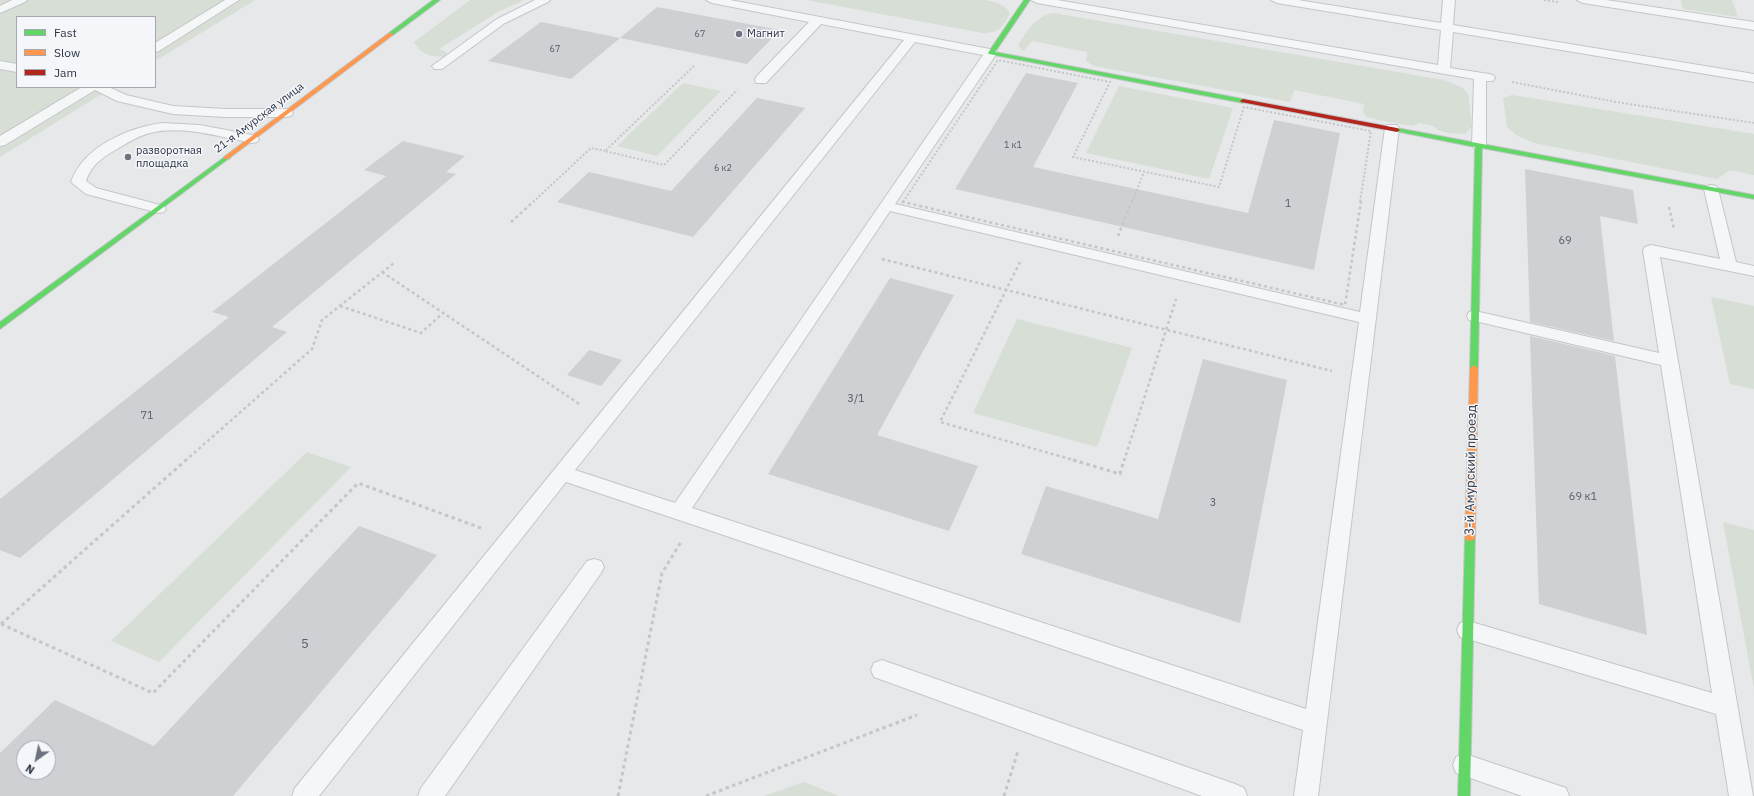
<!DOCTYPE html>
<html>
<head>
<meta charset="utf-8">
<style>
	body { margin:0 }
	#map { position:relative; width:1754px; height:796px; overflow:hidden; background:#e6e8ea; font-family:"IBM Plex Sans",sans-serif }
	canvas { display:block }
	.legend { position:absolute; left:16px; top:16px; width:140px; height:72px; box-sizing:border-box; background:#f4f6f9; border:1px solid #a4a8b1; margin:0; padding:5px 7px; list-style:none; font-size:12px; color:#2b3445 }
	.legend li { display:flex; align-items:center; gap:8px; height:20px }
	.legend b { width:20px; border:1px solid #a4a8b1 }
	.north { position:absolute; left:16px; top:740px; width:40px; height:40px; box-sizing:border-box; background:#f4f6f9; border:1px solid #a4a8b1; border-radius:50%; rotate:213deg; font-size:11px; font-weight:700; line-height:16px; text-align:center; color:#2b3445 }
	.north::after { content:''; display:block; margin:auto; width:14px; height:18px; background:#6c737f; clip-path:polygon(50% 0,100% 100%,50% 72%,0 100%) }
</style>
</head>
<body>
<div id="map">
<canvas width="1754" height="796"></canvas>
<ul class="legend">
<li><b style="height:5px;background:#63d668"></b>Fast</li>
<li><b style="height:5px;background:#ff974d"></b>Slow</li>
<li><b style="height:5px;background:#b3261e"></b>Jam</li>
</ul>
<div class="north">N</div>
</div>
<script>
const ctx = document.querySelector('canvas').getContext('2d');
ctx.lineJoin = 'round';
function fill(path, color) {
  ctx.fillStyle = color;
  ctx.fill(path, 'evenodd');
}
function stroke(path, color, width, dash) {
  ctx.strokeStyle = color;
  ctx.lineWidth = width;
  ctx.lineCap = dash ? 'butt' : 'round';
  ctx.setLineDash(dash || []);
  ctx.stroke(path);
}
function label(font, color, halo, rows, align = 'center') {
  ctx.font = font + ' "IBM Plex Sans",sans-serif';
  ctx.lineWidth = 3;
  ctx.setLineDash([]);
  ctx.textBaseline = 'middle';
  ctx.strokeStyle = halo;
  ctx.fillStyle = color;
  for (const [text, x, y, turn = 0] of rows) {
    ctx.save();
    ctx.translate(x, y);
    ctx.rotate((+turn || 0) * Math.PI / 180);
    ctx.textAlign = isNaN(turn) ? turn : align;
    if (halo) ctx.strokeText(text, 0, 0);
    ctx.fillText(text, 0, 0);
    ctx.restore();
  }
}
fill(new Path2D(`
	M0 0H255L155 61V17H17V87H113L0 157Z
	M470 0H524L498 12 439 49 446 52 447 56C433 58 421 55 414 42Z
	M806 0H985C995 2 1006 4 1010 14 1002 27 1000 33 983 33Z
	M1681 0H1732L1738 17 1683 9Z
	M1053 13 1444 80 1461 87 1468 93 1472 127 1465 134 1449 133 1438 130 1433 126 1420 123 1412 126 1379 120 1367 117 1363 112 1364 104 1294 90 1290 102 1094 66 1086 61 1087 52 1033 41 1023 51 1018 45C1028 30 1035 17 1053 13Z
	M683 83 721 91 657 156 617 146Z
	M1119 86 1233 108 1209 179 1086 153Z
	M1512 95 1754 134V175L1730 170 1717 179 1534 143 1516 135 1507 127 1503 98Z
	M1711 297 1754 306V389L1730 384Z
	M1017 319 1132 348 1097 447 973 413Z
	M307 452 351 467 159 662 111 641Z
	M1723 522 1754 530V689Z
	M804 782 839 796H764Z`), '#d6ded6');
fill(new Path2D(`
	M657 7 780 30 747 64 620 38Z
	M541 22 620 38 571 79 488 61Z
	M1026 73 1078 83 1033 167 1248 213 1274 120 1340 133 1314 270 955 189Z
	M757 98 805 108 693 237 557 202 589 172 671 191Z
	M403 141 465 156 446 172 456 174 272 327 287 332 20 558 0 550V499L229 317 212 312 386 176 364 170Z
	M1525 169 1633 190 1638 224 1600 216 1614 341 1530 322Z
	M890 278 954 295 877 435 978 466 949 531 768 474Z
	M1530 336 1615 356 1647 635 1539 604Z
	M589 350 622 360 601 386 567 375Z
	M1203 359 1287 380 1240 623 1021 554 1046 486 1158 519Z
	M359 526 437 555 233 796H0V753L55 700 154 746ZM24 748H48V772H24Z`), '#ced0d3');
const lane = new Path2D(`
	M12 0H27L25 2 0 13V6Z
	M225 0H239L159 51 155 52V43Z
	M535 0H550L548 2 505 23 442 69H434L432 66 497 19Z
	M706 0H730L995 50 997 53 895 204 1360 312 1385 128 1387 125H1397L1399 128 1318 796H1294L1303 730 566 482 319 796H292L295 788 904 40 821 24 766 83H756L755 80 756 77 809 22 712 3ZM915 42 983 55 675 503 575 470ZM890 211 1359 322 1306 709 692 508Z
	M1031 0H1057L1438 65 1441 30 1277 3 1271 0H1298L1441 23 1443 0H1455L1453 25 1754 74V82L1453 32 1450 68 1489 74 1493 75 1495 78 1493 81H1486V145L1484 148H1474L1472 145 1474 79 1037 3Z
	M1577 0H1606L1754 22V30L1583 3Z
	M0 61 17 64V72L0 69Z
	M82 87H109L126 95 173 106 225 109H286L291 110 293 113 291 116 286 117H225L173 114 117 101 95 90 5 145 0 146V136Z
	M162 123 200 125 252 135 257 136 259 139 257 142 252 143C220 137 182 125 150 133 138 136 127 143 117 149 103 157 91 165 86 181L96 188 164 206 166 209 164 212 159 213 86 194 71 182C83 147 127 128 162 123Z
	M1711 185 1716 186 1718 189 1736 262 1754 266V276L1660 257 1753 796H1729L1716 714 1468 639 1460 637 1457 630 1460 623 1468 621 1712 693 1661 365 1475 321 1469 320 1467 316 1469 312 1475 311 1659 353 1643 250 1645 247 1651 245 1720 259 1704 189 1706 186Z
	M594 559 601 561 604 567 601 573 445 796H418L421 788 587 561Z
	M882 660 1235 784 1244 788 1247 796H1202L874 677 871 670 874 663Z
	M1465 754 1566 788 1569 796H1522L1456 773 1453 765 1456 757Z`);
const fast = new Path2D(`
	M433 0H440L393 35H389V33Z
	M1024 0H1030L995 52 1243 99 1246 101 1243 103 989 54 988 53Z
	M1397 128 1754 195V199L1482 148 1478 368 1474 371 1470 368 1475 147 1395 131V129Z
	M226 156 230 158 228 159 0 329V322Z
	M1470 533 1474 534 1475 537 1470 796H1458L1465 537 1466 534Z`);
const slow = new Path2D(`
	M389 33 394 34 228 159H224V157Z
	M1474 365 1478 368 1475 537 1474 540 1470 541 1466 540 1465 537 1470 368Z`);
const jam = new Path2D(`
	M1243 99 1397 128 1400 130 1397 132 1241 102 1240 101Z`);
stroke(lane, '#c4c6c8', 2);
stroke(fast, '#c4c6c8', 2);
stroke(slow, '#c4c6c8', 2);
stroke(jam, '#c4c6c8', 2);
stroke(new Path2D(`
	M1544 0 1558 2
	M694 66 605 151 664 165 737 90
	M1512 82 1616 102 1754 123
	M533 202 591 148 605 151
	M903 202 998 60 1110 82 1073 157 1219 187 1244 107 1371 131 1360 202
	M1132 202 1144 172`), '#c5c6ca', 2, [2, 2]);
stroke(new Path2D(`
	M904 201 903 202 1345 305 1361 201
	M1669 207 1674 229
	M511 222 534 201
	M1118 236 1132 201
	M882 259 1332 371
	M1020 262 940 422 1077 461
	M382 272 581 405
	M340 306 421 333 443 313
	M185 461 312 349 322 320 394 263
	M1124 461 1176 299`), '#c5c6ca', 2.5, [3, 3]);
stroke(new Path2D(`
	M1073 460 1120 474 1124 460
	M1 624 153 693 358 483 481 528
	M1 624 186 460
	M618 796 662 573 681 542
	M706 796 917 715
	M1004 796 1018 751`), '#c5c6ca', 3, [3.5, 3.5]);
fill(lane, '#f5f6f7');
fill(fast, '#63d668');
fill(slow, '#ff974d');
fill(jam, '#b3261e');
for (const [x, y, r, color] of [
	[739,34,4,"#6c737f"],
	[128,157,4,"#6c737f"]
]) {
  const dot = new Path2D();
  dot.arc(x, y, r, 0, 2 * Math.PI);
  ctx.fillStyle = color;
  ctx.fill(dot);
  stroke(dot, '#f4f6f9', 1.5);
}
label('9px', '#545c69', null, [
	["67",700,34],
	["67",555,49],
	["1 к1",1013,145],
	["6 к2",723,168]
]);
label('11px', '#2b3445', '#f4f6f9', [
	["Магнит",747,34],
	["разворотная",136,151],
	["площадка",136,164]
], 'left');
label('11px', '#2b3445', '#f4f6f9', [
	["21-я Амурская улица",259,118,-37]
]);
label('11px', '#545c69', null, [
	["1",1288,204],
	["69",1565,241],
	["3/1",856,399],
	["71",147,416],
	["69 к1",1583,497],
	["3",1213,503]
]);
label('13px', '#2b3445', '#f4f6f9', [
	["3-й Амурский проезд",1471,470,-89]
]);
label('13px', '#545c69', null, [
	["5",305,644]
]);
</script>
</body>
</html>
